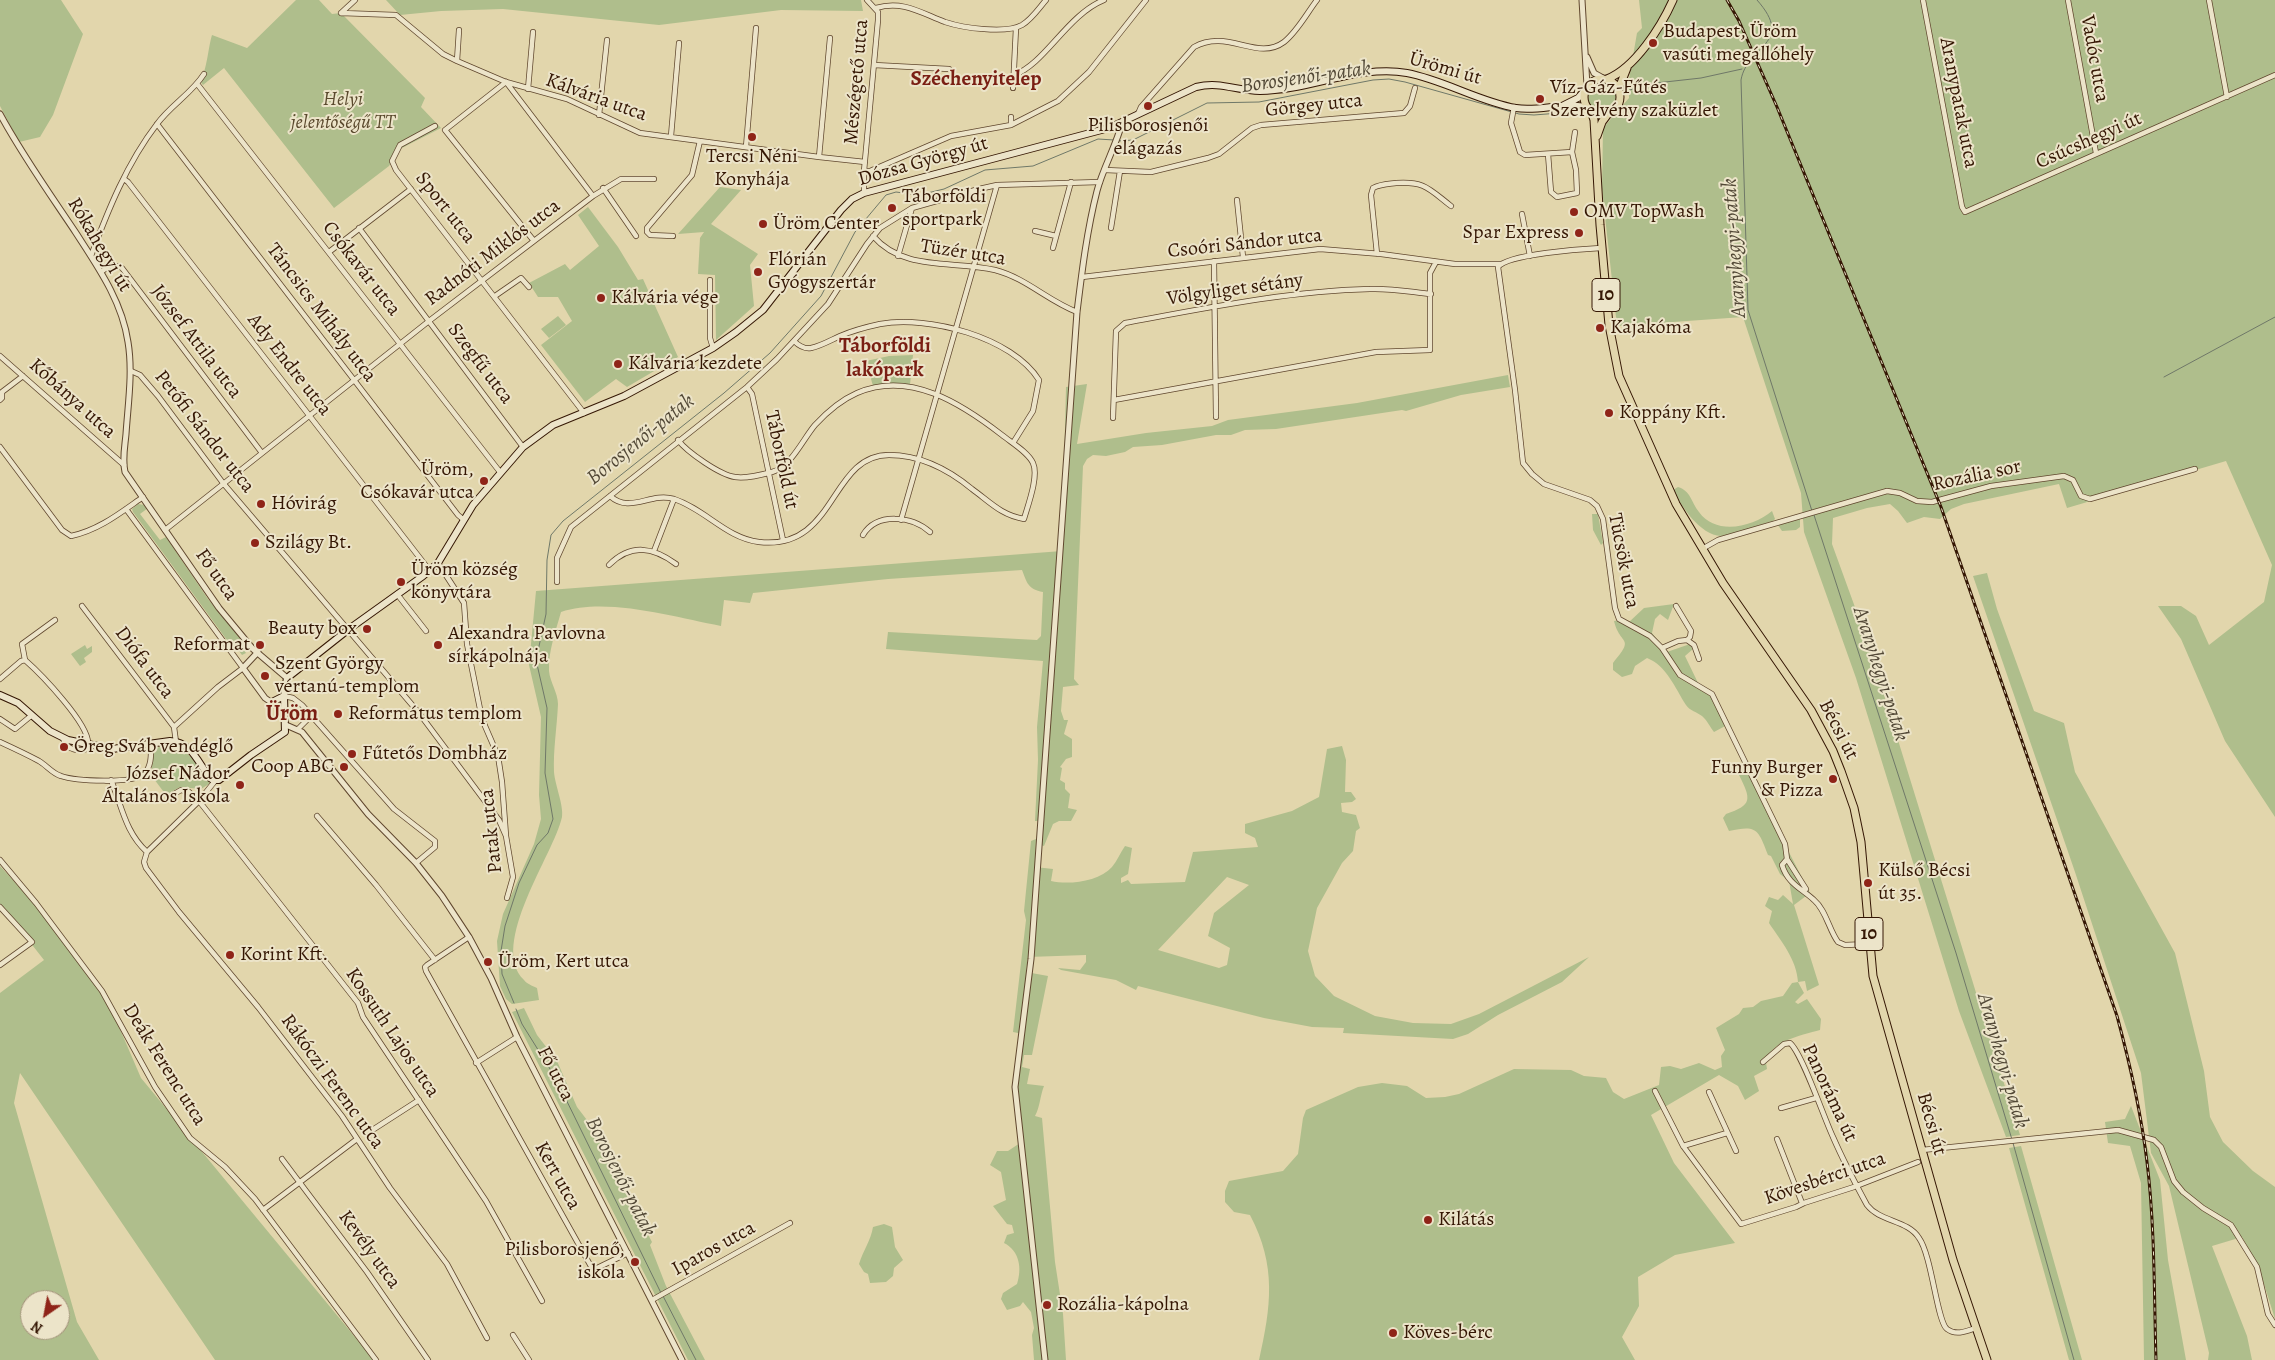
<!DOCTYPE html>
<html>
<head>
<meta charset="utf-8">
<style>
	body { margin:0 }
	#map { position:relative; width:2275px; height:1360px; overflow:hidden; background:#e2d6ac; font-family:Alegreya,serif }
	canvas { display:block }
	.north { position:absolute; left:20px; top:1290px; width:50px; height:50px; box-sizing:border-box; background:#ece4c9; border:1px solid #a3927a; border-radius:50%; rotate:213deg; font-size:14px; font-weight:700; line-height:20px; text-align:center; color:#351704 }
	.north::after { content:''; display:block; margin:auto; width:18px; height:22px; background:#8f2418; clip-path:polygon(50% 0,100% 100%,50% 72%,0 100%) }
</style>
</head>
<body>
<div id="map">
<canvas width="2275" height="1360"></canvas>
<div class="north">N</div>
</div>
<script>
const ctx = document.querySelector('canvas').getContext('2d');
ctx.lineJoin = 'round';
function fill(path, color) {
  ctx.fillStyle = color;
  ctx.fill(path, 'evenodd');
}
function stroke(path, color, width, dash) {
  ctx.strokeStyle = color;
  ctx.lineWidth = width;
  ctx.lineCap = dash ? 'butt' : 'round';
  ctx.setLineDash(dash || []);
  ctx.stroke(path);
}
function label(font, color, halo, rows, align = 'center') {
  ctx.font = font + ' Alegreya,serif';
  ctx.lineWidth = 4;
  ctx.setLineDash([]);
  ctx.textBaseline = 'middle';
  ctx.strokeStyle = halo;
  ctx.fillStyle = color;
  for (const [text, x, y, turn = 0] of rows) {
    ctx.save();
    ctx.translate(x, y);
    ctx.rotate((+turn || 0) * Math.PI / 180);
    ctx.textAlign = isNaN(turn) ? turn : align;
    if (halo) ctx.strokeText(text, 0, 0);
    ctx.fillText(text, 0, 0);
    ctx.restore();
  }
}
fill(new Path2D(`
	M0 0H61L83 34 53 115 40 137 19 142 0 106Z
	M296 0H319L332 14 341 13 425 98 421 107 441 128 398 150 389 166 334 208 224 68 203 85 200 81C207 71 208 48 212 35L247 48Z
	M386 0H861L863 11 781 10 659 25 503 9 441 11 400 15Z
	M1639 0H2275V817L2225 741 2181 639 2158 606H2181L2196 616 2209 645 2264 602 2272 565 2226 461 2067 508 2059 484 1964 504 1951 509 1940 519 1924 517 1907 523 1898 511 1890 504 1867 508 1833 518 1832 544 1868 643 2020 1135 2006 1137 1959 1011 1856 678 1804 532 1801 493 1743 317 1617 326 1602 189 1603 128 1629 98V79L1637 33 1642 28Z
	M1587 97a15 15 0 1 1 30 0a15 15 0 1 1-30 0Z
	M720 187 741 190 711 224 758 254 750 265 754 306 716 340 715 275 698 274 700 238 704 232 678 234Z
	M588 207 618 247 638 280 643 279 678 357 627 387 616 379 585 402 541 345 572 321 558 297H538L529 283 565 264 570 270 599 246 578 215Z
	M558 316 566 325 549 338 541 329Z
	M913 355 910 385 887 384 873 386 866 361 889 356Z
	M1508 375 1510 387 1461 395 1406 411 1402 410 1276 429 1245 430 1231 435H1216L1162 445 1133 447 1125 452 1106 456 1093 455 1087 459 1083 466 1074 679 1079 685 1063 687 1061 711 1064 720H1068L1064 734 1072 739V757L1066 759 1060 767 1062 768 1060 780 1065 783V789L1070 794 1068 808 1077 810 1071 821H1059L1053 824 1044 846 1041 845 1042 821H1035L1038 760 1037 727 1043 661 886 649 888 632 1037 640 1041 636 1043 592C1028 589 1027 583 1022 570L888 579 753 593 750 603 724 600 721 626C673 617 607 597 561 612 556 630 548 652 549 671 550 682 558 693 558 704 557 727 553 750 554 772 555 785 564 806 562 817 554 854 488 945 524 980 527 984 533 986 537 988L539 1000 512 1004 506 999 500 986 497 941 503 914 534 844 541 819 539 795 541 717 529 665 536 591 1062 551 1066 387 1087 384 1077 444 1146 433 1212 426 1228 420 1357 403Z
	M1678 487C1691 491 1691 502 1699 512 1716 536 1753 527 1772 511L1775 519 1773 521C1762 524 1730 536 1721 536 1700 535 1681 506 1673 490Z
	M138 504 145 505 148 508 140 514 160 540 166 537 208 599 242 640 239 643 246 653 242 655 236 647H232L133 512 132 509Z
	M1592 514H1598L1603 543 1601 545 1593 530Z
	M1800 519V527L1796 530 1782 531 1778 525Z
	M1987 573 1997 609 2034 711 2064 723 2075 772 2175 953 2204 1071 2210 1117 2223 1142 2253 1171 2275 1187V1319L2258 1265 2242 1237 2212 1246 2247 1336 2252 1360H2208L2209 1353 2169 1186 2151 1153 2141 1073 2075 872 1973 576Z
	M1674 604 1668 620 1660 614 1655 619 1652 633 1667 652 1690 644 1693 649 1685 656 1699 685 1707 691 1715 702 1727 725 1714 732C1710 727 1707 720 1702 716 1697 712 1690 711 1686 705 1675 688 1667 666 1647 658L1635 666 1632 674 1622 677 1613 670V663C1636 636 1620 646 1614 621L1621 620 1628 623 1644 608Z
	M85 645 87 649 92 646V652L84 658 86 662 80 666 71 654Z
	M171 745C189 749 198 766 209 780V784L201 789 180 787 166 795 151 775 154 748Z
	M1342 746 1346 760 1345 792H1351L1356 799 1352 802 1341 803 1342 812 1356 815 1360 828 1356 831 1353 851 1342 863 1317 908 1308 951 1315 976 1334 996 1375 1016 1413 1023 1451 1024 1479 1014 1589 957 1562 982 1498 1015 1468 1034 1453 1039 1343 1033 1344 1028 1312 1027 1264 1018 1138 986 1136 990 1116 980 1061 970 1058 968 1080 970 1086 962V955L1028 957 1026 972 1048 976 1032 1055H1024L1022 1067 1030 1069 1027 1084 1044 1086C1040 1096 1040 1107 1035 1116L1042 1118 1055 1262 1063 1314 1066 1360H1034L1032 1335 1034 1328 1031 1312 1023 1302 1020 1306 1007 1310 1001 1299 1003 1293 1017 1284C1022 1269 1020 1251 1004 1243L1007 1235 1014 1233 1012 1225 1007 1224 993 1206 1006 1200 1001 1172 990 1165 997 1151H1008L1020 1143 1017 1083 1023 1034 1013 1032 1026 920 1024 911 1031 841 1036 839 1035 867 1053 869 1051 881C1068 885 1099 882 1112 867 1117 861 1120 853 1125 846L1132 848 1128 874 1121 878V883L1128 880 1131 884 1185 882 1193 852 1258 847 1255 838 1245 833V824L1292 811 1319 797 1327 749ZM1227 877 1249 885 1214 913 1208 936 1230 948 1227 965 1219 968 1158 950Z
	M1747 771 1810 893 1794 905 1819 985 1807 991 1805 981 1798 982 1804 993 1795 1002 1798 1004 1807 999 1821 1019 1820 1030C1802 1035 1761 1043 1767 1069L1754 1076 1759 1091 1745 1100 1738 1086 1719 1075 1651 1115 1674 1163 1735 1243 1675 1255 1638 1277 1639 1306 1622 1337 1635 1360H1259C1271 1307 1277 1266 1250 1215L1234 1212 1225 1202V1191L1229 1181 1283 1171 1298 1154 1303 1118 1306 1110 1358 1087 1382 1083 1407 1086 1426 1098 1445 1097 1459 1094 1514 1069 1571 1070 1584 1076 1606 1078 1613 1092 1624 1099 1659 1085 1661 1067 1670 1066 1681 1069 1699 1063 1715 1070 1722 1067 1721 1056 1725 1050 1716 1028 1739 1014 1743 1008 1753 1007 1761 1001 1783 996 1792 983 1798 982C1797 960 1781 941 1769 923L1772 911 1765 906 1769 897 1778 900 1783 895 1793 904 1789 881 1780 874 1771 856 1768 855C1758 829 1757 825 1729 831L1723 818 1726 814C1753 805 1751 799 1739 775Z
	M0 866 47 917 110 1006 141 1078 374 1360H215L20 1073 14 1103 77 1322 99 1360H0V993L44 960 0 904ZM30 1300H60V1330H30Z
	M524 1008 537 1035 557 1061 577 1107 590 1124 652 1242 650 1245 666 1286 705 1360H688L512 1012Z
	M2131 1106 2160 1180 2168 1260 2186 1360H2144L2141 1183 2130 1146 2108 1143 2105 1122 2125 1119Z
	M2021 1146 2082 1360H2069L2009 1148Z
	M884 1224 892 1227 895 1247 903 1260 894 1268 893 1276 886 1282 870 1283 868 1274 864 1272 859 1264C863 1251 871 1240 873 1227Z`), '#afbe8c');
stroke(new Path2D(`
	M1757 0C1796 44 1747 45 1741 80L1748 310 1812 511
	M1630 90 1647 84 1701 78 1742 69
	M1118 141 1133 140 1207 103 1259 102 1373 80 1389 79 1405 82 1519 114 1534 115 1572 112
	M2164 377 2275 317
	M1814 515 1956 953 2013 1143 2074 1360
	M514 1003 502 974 501 951 505 926 519 883 537 845 548 833 553 819 545 773 547 708 536 660 546 614 547 560 551 535 563 521 724 393 770 353 821 296 855 232 886 195 896 192 919 195 944 189 985 170 1033 166 1098 139 1114 140
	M516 1009 522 1024 555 1077 661 1293
	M663 1296 696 1360`), '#6f7868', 1);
const minor = new Path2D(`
	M1923 0 1962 207 1965 212 2275 75
	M2068 0 2096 153
	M2209 0 2227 97
	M876 8C903 0 921 13 945 22 963 28 1006 34 1022 25 1032 19 1039 8 1046 0
	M341 13 396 15 443 54 457 61 506 82 567 99 640 133 819 157 865 162
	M341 13 355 0
	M457 61 459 30
	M874 65 949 69
	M1014 75C1045 64 1067 15 1104 0
	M506 82 445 130 534 241
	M506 82 593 196
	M198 85 500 472
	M1013 88 1016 28
	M528 89 533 32
	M1514 107 1511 123 1520 152 1525 155 1572 152 1575 132
	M1138 114 1141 107 1194 47C1228 28 1257 62 1284 42 1297 32 1307 13 1317 0
	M599 115 607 40
	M157 124 458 515 464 520
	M1011 125V117
	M435 126 400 145 392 161 396 170 584 413
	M671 136 679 43
	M746 147 756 28
	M1548 154 1551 192 1557 197 1577 193 1576 170 1572 152
	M819 157 830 38
	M1105 170 1151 172 1208 158 1219 154 1252 128 1261 125 1404 113 1410 106 1415 88
	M864 171H870L951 136 1011 125 1058 101 1089 72 1146 0
	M124 179 128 182 430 571
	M603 188 636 236
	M864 193V171L878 20V12L867 0
	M1237 200 1243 257
	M1522 214 1530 256
	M359 228 523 447
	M1111 228 1120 171
	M1035 231 1056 236
	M673 236 650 235 647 232V228L692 175 700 141
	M873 236C904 272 953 260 995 270 1026 278 1048 301 1077 312
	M1053 248 1071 182
	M1601 248C1582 249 1508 254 1498 267L1515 390 1523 463 1532 474 1544 484 1590 500 1597 506 1603 519 1615 608 1619 619 1650 636 1662 648 1680 675 1712 694 1785 844 1787 859 1806 889
	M329 252 411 189
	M1377 254 1371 195 1373 188C1380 184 1387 184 1396 183 1425 181 1429 189 1451 206
	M91 256C108 210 127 163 157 124 171 105 192 93 204 74
	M898 256 912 208
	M1214 261 1216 417
	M101 272C109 266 113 263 122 268L262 453
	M1082 277 1320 249 1381 254 1455 264H1501
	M710 280V338L713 348
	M495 296 521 278 529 287
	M794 341C799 346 805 349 811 348 821 346 831 340 840 336 852 331 866 327 880 324 928 315 1012 337 1039 380L1033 411 1013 443
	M0 356 124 465
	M131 371 140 375 158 396 223 483 419 713 499 820 506 836
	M747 387 752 394 783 540
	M0 400 2 398V392L23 376
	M1114 400 1376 352 1430 350V273L1436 262
	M1113 418 1116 331 1125 323C1206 308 1288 291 1370 289 1390 288 1411 292 1431 294
	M0 447 62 530 71 536C99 530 120 513 143 497
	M610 496C630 514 650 492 674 499 705 509 726 538 759 542 837 551 829 455 889 455 920 455 949 470 972 489 990 502 1001 515 1024 519 1028 505 1039 476 1033 463 1028 452 1012 443 1002 435 962 404 910 370 857 393 841 400 827 412 815 425 803 439 791 467 772 472 761 475 746 479 735 477 720 475 687 452 678 440
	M126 509 243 668 218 687 174 727
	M901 520 997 185
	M165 530 429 321 593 196 621 179H654
	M863 535C877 512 912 516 930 532
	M1702 549 1718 540 1887 491 1900 493 1917 501 1932 502 1991 486 2064 476 2073 480 2081 496 2090 499 2195 469
	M654 551 674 499
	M438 563 464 603 467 644 482 719 498 756 502 782 506 836 513 877 507 898
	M609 565C631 543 653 547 676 564
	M557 582V558L571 527 747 387 777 359 828 304 867 244 880 228 912 208 979 189 997 185 1100 182
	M397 594 426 631
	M82 606 174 727 176 742
	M1676 606 1691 631 1690 637 1687 640 1694 645 1699 659
	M1662 648 1678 641 1687 640
	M25 660 22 644 55 620
	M0 679 21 661 25 660C41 674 90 725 88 744
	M284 696 293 698 302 705 394 809 435 841V847L416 863
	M0 719 15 729 32 715
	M298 729 311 716
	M63 738C66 751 80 752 90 748L92 745
	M0 742C13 748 26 754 39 761 46 765 53 774 61 776 75 781 134 784 144 774 152 766 151 754 151 744
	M111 780C122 806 125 832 147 852
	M215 781 199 801 147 852 144 862 146 868 179 912 258 1007 342 1116 390 1188 447 1264 487 1338
	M169 797 181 790 189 792 199 801 358 1003 363 1017 486 1201 542 1301
	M317 816 376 885 435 960
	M1787 859 1782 865C1788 884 1801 888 1814 900 1826 910 1829 930 1838 942L1845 945 1869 944
	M0 860 36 903 102 991 155 1087 190 1138 225 1167 255 1199 376 1360
	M0 907 32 942 0 965
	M469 937 427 965 425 967 426 971 593 1270 628 1253
	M1763 1062 1784 1044 1790 1043C1802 1053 1824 1118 1833 1137 1843 1160 1855 1183 1867 1205 1880 1222 1908 1220 1919 1238 1932 1256 1937 1322 1947 1329 1956 1336 1967 1331 1976 1328
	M476 1063 517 1037
	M1655 1091 1683 1146 1741 1224 1796 1207 1804 1203 1854 1187 1918 1162
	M1709 1092 1736 1151
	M1781 1108 1816 1098
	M374 1129 419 1100
	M1777 1139 1802 1203
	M1683 1146 1727 1133
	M1922 1150 2118 1130 2154 1140 2161 1147 2174 1181 2183 1192 2203 1208 2231 1225 2257 1267 2268 1314 2275 1325
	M282 1159 367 1272 428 1360
	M263 1210 357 1139
	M652 1300 790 1223
	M513 1335 529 1360`);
const tertiary = new Path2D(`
	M1582 0 1587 86
	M1587 57 1594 73 1603 78
	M0 114C22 155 50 194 76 233 98 267 122 301 128 342 133 372 128 404 126 434 125 446 122 459 125 472L219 608 253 649 287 678
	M258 652 243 668 265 698 285 712
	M286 725 302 732 368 814 416 863 442 896 469 937 491 978 517 1037 682 1360
	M1045 1360 1015 1087 1031 959 1077 312C1082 271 1087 230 1097 191 1103 168 1116 146 1122 123`);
const secondary = new Path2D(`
	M1562 106 1578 98 1585 90
	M0 695 18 703 50 731 68 740 112 749 170 741C192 742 198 763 210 778L213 780H219L251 755 285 732 284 696 287 678 349 629 423 576 438 563 473 505 523 447 553 425 624 396 713 348 736 332 763 310 841 210 852 199 864 193 1109 128 1196 87C1221 81 1236 91 1260 91 1308 91 1360 64 1407 73 1444 80 1480 102 1516 108 1540 112 1566 101 1588 108
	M272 702 284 696`);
const primary = new Path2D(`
	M1584 97a18 18 0 1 1 36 0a18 18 0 1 1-36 0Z
	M1607 79C1635 68 1661 27 1673 0
	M1619 88 1627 68
	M1591 111 1594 120 1600 225 1609 325 1619 376 1676 504 1723 583 1811 710 1833 751 1841 771 1854 808 1861 842 1873 976 1953 1260 1987 1360
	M1597 136 1602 122 1608 114`);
stroke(minor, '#60472e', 6);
stroke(tertiary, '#60472e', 7);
stroke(secondary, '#351704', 8);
stroke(primary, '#351704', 9);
stroke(minor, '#ece4c9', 4.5);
stroke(tertiary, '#ece4c9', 5);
stroke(secondary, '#ece4c9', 6);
stroke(primary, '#e2d6ac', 7);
const rail = new Path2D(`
	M1727 0 1739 21 1777 107 1941 507 2117 1016C2130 1064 2141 1112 2147 1162 2155 1227 2154 1294 2156 1360`);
stroke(rail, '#351704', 3);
stroke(rail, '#ece4c9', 1, [4]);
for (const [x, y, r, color] of [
	[1653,43,5,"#8f2418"],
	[1540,99,5,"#8f2418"],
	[1148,106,5,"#8f2418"],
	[752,137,5,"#8f2418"],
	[892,208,5,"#8f2418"],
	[1574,212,5,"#8f2418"],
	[763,224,5,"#8f2418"],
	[1579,233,5,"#8f2418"],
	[758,272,5,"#8f2418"],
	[601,298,5,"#8f2418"],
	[1600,328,5,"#8f2418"],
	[618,364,5,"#8f2418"],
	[1609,413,5,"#8f2418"],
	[484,481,5,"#8f2418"],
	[261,504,5,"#8f2418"],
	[255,543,5,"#8f2418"],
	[401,582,5,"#8f2418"],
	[367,629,5,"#8f2418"],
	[260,645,5,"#8f2418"],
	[438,645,5,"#8f2418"],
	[265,676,5,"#8f2418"],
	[338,714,5,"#8f2418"],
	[64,747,5,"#8f2418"],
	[352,754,5,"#8f2418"],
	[344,767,5,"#8f2418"],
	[1833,779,5,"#8f2418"],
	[240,785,5,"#8f2418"],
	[1868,883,5,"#8f2418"],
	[230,955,5,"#8f2418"],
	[488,962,5,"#8f2418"],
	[1428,1220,5,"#8f2418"],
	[635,1262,5,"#8f2418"],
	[1047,1305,5,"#8f2418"],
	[1393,1333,5,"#8f2418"]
]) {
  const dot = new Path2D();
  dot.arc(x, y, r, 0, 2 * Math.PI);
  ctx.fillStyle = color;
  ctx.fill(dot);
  stroke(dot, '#ece4c9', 2);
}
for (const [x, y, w] of [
	[1606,295,28],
	[1869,934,28]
]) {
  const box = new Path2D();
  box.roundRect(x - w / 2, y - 16.5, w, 33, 4);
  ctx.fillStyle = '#ece4c9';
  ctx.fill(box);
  stroke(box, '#351704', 1);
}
label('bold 19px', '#351704', null, [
	["10",1606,295],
	["10",1869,934]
]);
label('20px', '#351704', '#ece4c9', [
	["Budapest, Üröm",1663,32],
	["vasúti megállóhely",1663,55],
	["Víz-Gáz-Fűtés",1550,88],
	["Szerelvény szaküzlet",1550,111],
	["Pilisborosjenői",1148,126,"center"],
	["elágazás",1148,149,"center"],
	["Tercsi Néni",752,157,"center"],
	["Konyhája",752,180,"center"],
	["Táborföldi",902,197],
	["sportpark",902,220],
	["OMV TopWash",1584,212],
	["Üröm Center",773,224],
	["Spar Express",1569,233,"right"],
	["Flórián",768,260],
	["Gyógyszertár",768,283],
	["Kálvária vége",611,298],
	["Kajakóma",1610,328],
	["Kálvária kezdete",628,364],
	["Koppány Kft.",1619,413],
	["Üröm,",474,470,"right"],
	["Csókavár utca",474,493,"right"],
	["Hóvirág",271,504],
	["Szilágy Bt.",265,543],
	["Üröm község",411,570],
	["könyvtára",411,593],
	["Beauty box",357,629,"right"],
	["Alexandra Pavlovna",448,634],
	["sírkápolnája",448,657],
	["Reformat",250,645,"right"],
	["Szent György",275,664],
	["vértanú-templom",275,687],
	["Református templom",348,714],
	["Öreg Sváb vendéglő",74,747],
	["Fűtetős Dombház",362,754],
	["Coop ABC",334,767,"right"],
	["Funny Burger",1823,768,"right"],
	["& Pizza",1823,791,"right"],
	["József Nádor",230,774,"right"],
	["Általános Iskola",230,797,"right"],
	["Külső Bécsi",1878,871],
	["út 35.",1878,894],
	["Korint Kft.",240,955],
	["Üröm, Kert utca",498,962],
	["Kilátás",1438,1220],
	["Pilisborosjenő,",625,1250,"right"],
	["iskola",625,1273,"right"],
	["Rozália-kápolna",1057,1305],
	["Köves-bérc",1403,1333]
], 'left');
label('20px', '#351704', '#ece4c9', [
	["Vadóc utca",2094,59,80],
	["Ürömi út",1445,69,16],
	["Mészégető utca",857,82,-85],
	["Kálvária utca",596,98,20],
	["Aranypatak utca",1958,103,79],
	["Görgey utca",1314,106,-6],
	["Csúcshegyi út",2089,141,-24],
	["Dózsa György út",923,162,-16],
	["Sport utca",445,208,52],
	["Csoóri Sándor utca",1245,244,-6],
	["Rókahegyi út",99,245,59],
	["Radnóti Miklós utca",493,253,-37],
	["Tüzér utca",963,253,9],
	["Csókavár utca",361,269,52],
	["Völgyliget sétány",1235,290,-8],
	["Táncsics Mihály utca",321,313,53],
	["József Attila utca",196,342,53],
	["Szegfű utca",480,364,53],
	["Ady Endre utca",289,365,52],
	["Kőbánya utca",72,399,42],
	["Petőfi Sándor utca",204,432,52],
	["Táborföld út",781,460,78],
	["Rozália sor",1977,476,-12],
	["Tücsök utca",1623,561,79],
	["Fő utca",216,575,55],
	["Diófa utca",144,663,53],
	["Bécsi út",1838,730,63],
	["Patak utca",492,831,-96],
	["Kossuth Lajos utca",392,1033,56],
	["Deák Ferenc utca",164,1065,58],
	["Fő utca",555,1074,63],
	["Rákóczi Ferenc utca",332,1082,54],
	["Panoráma út",1829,1093,65],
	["Bécsi út",1931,1124,74],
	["Kert utca",557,1176,61],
	["Kövesbérci utca",1825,1179,-19],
	["Iparos utca",714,1249,-29],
	["Kevély utca",369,1250,54]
]);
label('italic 20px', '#5a492d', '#ece4c9', [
	["Helyi",343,100],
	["jelentőségű TT",343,123]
]);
label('italic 21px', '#524836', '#ece4c9', [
	["Borosjenői-patak",1306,78,-8],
	["Aranyhegyi-patak",1735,248,-94],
	["Borosjenői-patak",641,440,-39],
	["Aranyhegyi-patak",1880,674,72],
	["Aranyhegyi-patak",2002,1061,74],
	["Borosjenői-patak",620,1177,63]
]);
label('bold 21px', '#7a1f14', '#ece4c9', [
	["Széchenyitelep",976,80],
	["Táborföldi",885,347],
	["lakópark",885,371]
]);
label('bold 22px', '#7a1f14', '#ece4c9', [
	["Üröm",292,715]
]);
</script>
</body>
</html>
